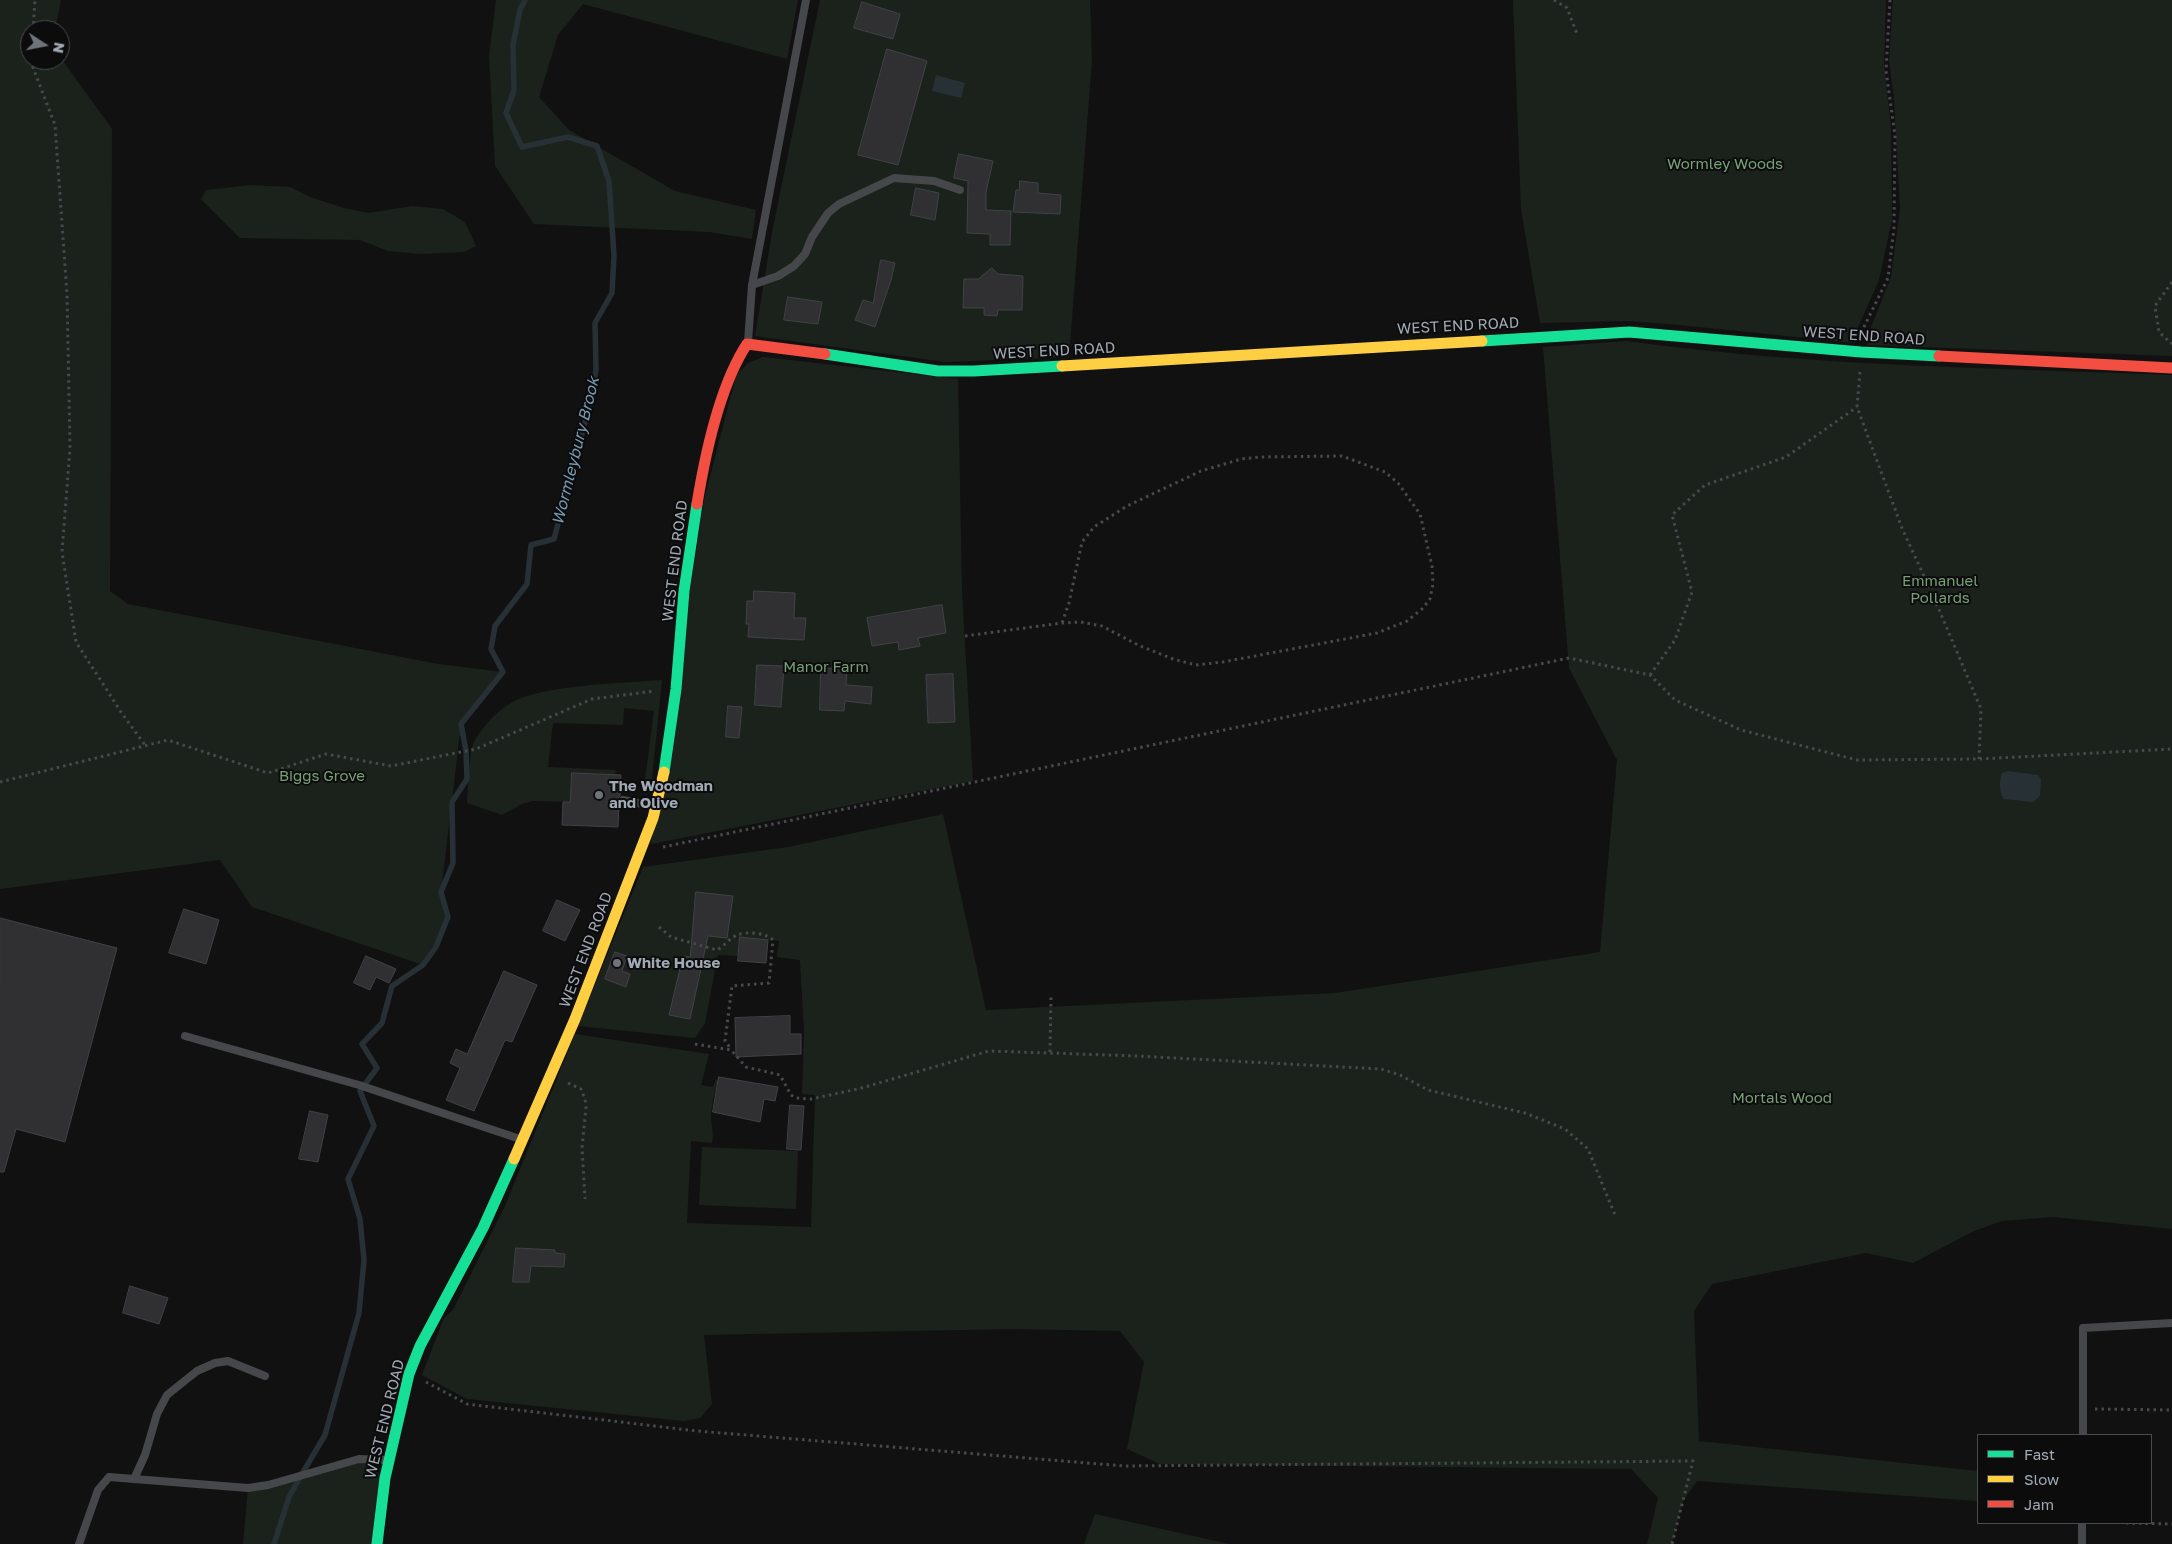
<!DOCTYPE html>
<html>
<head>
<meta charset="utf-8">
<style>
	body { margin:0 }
	#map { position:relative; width:2172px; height:1544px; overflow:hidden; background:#111112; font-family:"Golos Text",sans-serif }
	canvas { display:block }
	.legend { position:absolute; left:1977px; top:1434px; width:175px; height:90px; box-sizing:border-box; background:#0c0c0d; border:1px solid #484b50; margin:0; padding:6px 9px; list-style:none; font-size:15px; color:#a1a9b4 }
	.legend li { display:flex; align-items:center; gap:10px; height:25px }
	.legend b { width:25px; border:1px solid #484b50 }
	.north { position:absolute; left:20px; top:20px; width:50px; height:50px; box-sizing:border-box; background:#0c0c0d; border:1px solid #484b50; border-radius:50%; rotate:101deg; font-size:14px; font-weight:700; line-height:20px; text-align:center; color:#a1a9b4 }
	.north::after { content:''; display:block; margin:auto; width:18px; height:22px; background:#6f747b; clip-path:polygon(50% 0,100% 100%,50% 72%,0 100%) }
</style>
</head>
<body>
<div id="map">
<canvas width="2172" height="1544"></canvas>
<ul class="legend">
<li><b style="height:6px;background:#16e098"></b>Fast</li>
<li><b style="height:6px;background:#ffcf43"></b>Slow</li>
<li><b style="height:6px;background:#f24e42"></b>Jam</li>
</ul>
<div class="north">N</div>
</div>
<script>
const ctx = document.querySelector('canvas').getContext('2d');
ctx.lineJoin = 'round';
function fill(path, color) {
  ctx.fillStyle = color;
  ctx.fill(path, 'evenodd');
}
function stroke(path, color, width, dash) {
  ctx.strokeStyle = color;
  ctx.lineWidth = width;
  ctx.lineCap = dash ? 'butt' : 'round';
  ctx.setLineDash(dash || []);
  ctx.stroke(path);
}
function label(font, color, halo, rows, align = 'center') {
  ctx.font = font + ' "Golos Text",sans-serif';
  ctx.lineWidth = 4;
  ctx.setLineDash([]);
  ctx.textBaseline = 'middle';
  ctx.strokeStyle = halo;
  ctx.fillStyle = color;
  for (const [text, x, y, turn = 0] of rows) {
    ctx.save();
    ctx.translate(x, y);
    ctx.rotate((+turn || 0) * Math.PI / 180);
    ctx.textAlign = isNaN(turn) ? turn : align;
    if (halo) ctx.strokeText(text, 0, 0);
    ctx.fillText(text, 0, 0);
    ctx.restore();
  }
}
fill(new Path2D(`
	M0 0H61L55 30H30V60H60V57L112 129 110 591 128 604 438 664 503 672 461 724 441 892 448 917 436 947 423 965 252 907 220 860 0 889Z
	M496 0H798L787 59 583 4 558 35 539 97 569 130 675 191 756 210 752 239 709 232 534 224 495 166 489 56Z
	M820 0H1090L1092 60 1069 357 945 362 755 336 773 227Z
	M1513 0H1886L1884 65 1891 127 1892 220 1879 280 1857 330 1855 343 1679 325 1628 321 1540 323 1521 209Z
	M1893 0H2172V356L1867 345 1871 327 1891 277 1900 209 1894 99 1889 61Z
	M251 185 290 187 310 197 344 208 368 213 412 206 443 209 465 222 476 246 464 252 420 254 388 251 360 240 240 238 201 199 206 190Z
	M1627 341C1807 366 1990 368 2172 375V1229L2054 1217 2002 1221 1974 1231 1913 1263 1866 1253 1712 1284 1694 1311 1699 1441 1978 1471V1501L1697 1481 1683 1501 1672 1544H1647L1658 1498 1631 1469 1160 1464 1127 1449 1144 1362 1120 1331 1011 1329 704 1335 712 1404 700 1418 684 1421 467 1399 422 1375 444 1318 453 1310 505 1206 575 1034 709 1054 701 1085 713 1087 716 1079 727 1082 726 1085 718 1083C714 1094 711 1108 711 1119 712 1128 714 1134 712 1143L691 1141 687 1223 811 1227 815 1095 802 1094 804 1032 800 960 777 957 779 941 740 937 738 956 718 955 705 1023 695 1038 578 1026 643 867 788 847 943 814 986 1010 1335 993 1600 952 1617 760 1569 668 1543 347Z
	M763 357 958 379 962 592 973 781 651 844 704 500 736 376 748 363Z
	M662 680 651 788 644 787 654 711 624 708 623 725 553 723 548 767 616 770 615 775 572 774 571 788 578 789V802L532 801 522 804 502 815 467 803C468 789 469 752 474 742 482 727 496 712 511 703 541 685 624 683 662 680Z
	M702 1147 798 1151 796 1209 699 1205Z
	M359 1459 385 1478 377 1544H243L248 1488Z
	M1095 1514 1229 1544H1084Z`), '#1b221c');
fill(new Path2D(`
	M936 75 965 83 961 98 932 91Z
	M2008 771 2038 775 2041 779 2040 796 2033 802 2004 799C1999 791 1999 782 2002 773Z`), '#273035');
stroke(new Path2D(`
	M302 1474 325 1435 359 1313 364 1260 360 1219 348 1179 374 1126 360 1091 377 1068 362 1044 382 1023 392 986 423 965 436 947 448 917 441 892 453 863 452 802 467 779 466 751 461 724 503 672 491 649 495 626 527 584 531 545 554 539 586 418 596 370 595 323 612 293 614 256 609 181 597 146 568 137 522 147 506 113 514 90 513 45 520 10 525 0
	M274 1544 289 1497 299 1479`), '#273035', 5.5);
const building = new Path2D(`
	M862 2 900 14 893 39 854 28Z
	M887 49 927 61 898 165 858 155Z
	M959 154 993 161 986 192V210L1011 211 1010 245H990V234L967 233 968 181 954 178Z
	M1020 181 1038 183V193L1061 195 1060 214 1013 212 1016 190H1019Z
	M916 188 939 193 935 220 911 215Z
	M881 260 895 263 891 280 875 327 855 320 863 300 873 303Z
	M992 268 998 274 1023 276 1022 310H998L997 316 984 315V308H963L964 279H978Z
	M788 297 822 302 818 324 784 320Z
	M754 591 795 593 794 618H806L804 640 748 637 749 624H746L747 601H753Z
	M942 605 946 633 918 638 920 646 899 650 898 642 872 646 867 618Z
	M757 665 784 666 781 707 755 705Z
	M821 668 847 669 846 685 872 687 871 704 845 701 844 711 820 710Z
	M953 674 955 722 928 723 926 675Z
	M728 706 742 707 739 738 726 737Z
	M572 773 621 775 620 796 617 799 619 804 618 827 562 825 563 802H570Z
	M696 892 733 896 727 938 708 936 690 1019 669 1015 683 956 690 957Z
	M557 900 580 910 565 941 543 931Z
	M184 909 219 920 206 964 169 953Z
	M0 918 117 948 65 1142 16 1129 4 1172H0Z
	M740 937 768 940 766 963 738 961Z
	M615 952 627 956 622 971 630 974 626 987 605 979Z
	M366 956 396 969 389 983 376 977 370 990 354 983Z
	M504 971 537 985 512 1042 505 1040 474 1111 446 1100 460 1068 450 1063 456 1049 467 1054Z
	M790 1016V1034H801V1054L736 1057 735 1018Z
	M719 1077 778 1087 775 1101 764 1099 760 1122 713 1112Z
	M790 1105 804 1106 801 1150 787 1149Z
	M310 1111 328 1115 318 1162 299 1159Z
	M516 1248 555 1250V1253L565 1254 564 1267 531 1266 529 1282H513Z
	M130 1286 168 1298 159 1324 123 1313Z`);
fill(building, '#303032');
stroke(building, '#404246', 1);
stroke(new Path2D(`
	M1554 0 1567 8 1577 34
	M33 30 35 0
	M32 60V65L55 125 67 294 70 448 62 552 76 642 121 712 145 745
	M2172 282 2155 306 2159 332 2172 344
	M1861 333 1888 278 1894 228 1895 135 1886 71 1890 0
	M1860 372 1857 407 1902 528 1938 607 1981 709 1979 759
	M965 636 1062 623 1081 622 1102 626 1138 645 1173 659 1196 665 1223 662 1377 633 1407 621 1422 609 1430 599 1433 584 1432 566 1420 514 1398 483 1385 472 1342 456 1260 457 1241 459 1201 471 1182 480 1127 506 1094 527 1082 542 1069 603 1062 623
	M1650 675 1675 640 1692 592 1672 515 1705 485 1786 457 1857 407
	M0 782 168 740 268 773 326 754 391 766 476 749 592 699 655 691
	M663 847 1569 658 1650 675 1675 700 1741 730 1857 760 1979 759 2172 749
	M659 927 671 937 717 950C724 946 730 938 737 935 747 931 767 933 773 940L769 983 732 986 725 1041 731 1049
	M695 1044 731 1050 746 1067 780 1075 791 1095 796 1098 811 1099 858 1089 989 1051 1137 1056 1381 1069 1400 1075 1428 1090 1525 1113 1565 1129 1588 1149 1615 1215
	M1050 1052 1051 996
	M568 1083 581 1089 585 1099 586 1107 582 1148 585 1199
	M426 1382 467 1404 697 1431 1124 1466 1693 1461 1672 1544
	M2095 1409 2172 1410
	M2126 1523 2172 1524`), '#47494c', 3, [2.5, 4]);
stroke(new Path2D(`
	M752 285 778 276 794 266 805 254 812 237 828 213 839 204 894 178 934 181 960 190
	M748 342 752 285 806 0
	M623 800 653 806
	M185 1036 359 1085 520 1139
	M2083 1435V1328L2172 1323
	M134 1479 145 1455 157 1414 167 1395 197 1371 215 1363 228 1361 265 1376
	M79 1544 98 1490 109 1477 248 1488 268 1485 359 1459 388 1460
	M2082 1544V1523`), '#46474a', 8);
stroke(new Path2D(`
	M1482 341 1629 332 1861 352 1939 356
	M825 354 938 371H974L1062 366
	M664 772 676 689 684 591 697 504
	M377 1544 385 1478 409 1374 420 1346 483 1228 514 1159`), '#16e098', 11);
stroke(new Path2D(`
	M1062 366 1482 341
	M514 1159 575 1019 653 818 664 772`), '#ffcf43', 11);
stroke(new Path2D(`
	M1939 356 2172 368
	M697 504C705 455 720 385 747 344L825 354`), '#f24e42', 11);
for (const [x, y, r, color] of [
	[599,795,5,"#6f747b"],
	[617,963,5,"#6f747b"]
]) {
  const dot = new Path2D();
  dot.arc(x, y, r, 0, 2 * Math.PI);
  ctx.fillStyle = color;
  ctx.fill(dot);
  stroke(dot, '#0c0c0d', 2);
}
label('15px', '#78a077', '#0c0c0d', [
	["Wormley Woods",1725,164],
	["Emmanuel",1940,581],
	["Pollards",1940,598],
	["Manor Farm",826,667],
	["Biggs Grove",322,776],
	["Mortals Wood",1782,1098]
]);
label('15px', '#a1a9b4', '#0c0c0d', [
	["WEST END ROAD",1458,326,-3],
	["WEST END ROAD",1864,336,4],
	["WEST END ROAD",1054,351,-3],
	["WEST END ROAD",675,561,-83],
	["WEST END ROAD",586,950,-69],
	["WEST END ROAD",385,1419,-76]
]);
label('bold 15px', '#a1a9b4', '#0c0c0d', [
	["The Woodman",609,786],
	["and Olive",609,803],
	["White House",627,963]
], 'left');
label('italic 16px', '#769bb1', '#0c0c0d', [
	["Wormleybury Brook",576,451,-76]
]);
</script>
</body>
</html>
